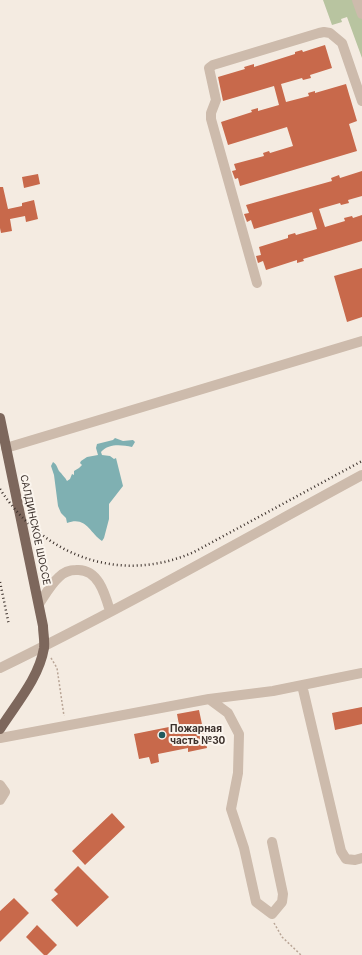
<!DOCTYPE html>
<html>
<head>
<meta charset="utf-8">
<style>
	body { margin:0 }
	canvas { display:block; background:#f4ebe1 }
</style>
</head>
<body>
<canvas width="362" height="955"></canvas>
<script>
const ctx = document.querySelector('canvas').getContext('2d');
ctx.lineJoin = 'round';
function fill(path, color) {
  ctx.fillStyle = color;
  ctx.fill(path, 'evenodd');
}
function stroke(path, color, width, dash) {
  ctx.strokeStyle = color;
  ctx.lineWidth = width;
  ctx.lineCap = dash ? 'butt' : 'round';
  ctx.setLineDash(dash || []);
  ctx.stroke(path);
}
function label(font, color, halo, rows, align = 'center') {
  ctx.font = font + ' Inter,sans-serif';
  ctx.lineWidth = 4;
  ctx.setLineDash([]);
  ctx.textBaseline = 'middle';
  ctx.strokeStyle = halo;
  ctx.fillStyle = color;
  for (const [text, x, y, turn = 0] of rows) {
    ctx.save();
    ctx.translate(x, y);
    ctx.rotate((+turn || 0) * Math.PI / 180);
    ctx.textAlign = isNaN(turn) ? turn : align;
    if (halo) ctx.strokeText(text, 0, 0);
    ctx.fillText(text, 0, 0);
    ctx.restore();
  }
}
fill(new Path2D(`
	M323 0H362V58L347 17 341 19 342 22 332 25Z`), '#b8c4a0');
fill(new Path2D(`
	M115 438 123 441 133 440 135 442 132 447C122 445 109 443 101 452L102 455 110 456 114 459 116 458 123 486 109 504V519L104 538 102 541C89 532 86 516 67 523L66 518 61 513 58 506 54 475 51 466 53 462C58 465 57 470 61 473 63 476 65 477 67 481L70 479 72 474 74 475V471L79 468 82 465 80 463 81 461 87 457 98 455 96 448 97 444 113 440Z`), '#7fb0b2');
fill(new Path2D(`
	M325 45 332 68 310 75 311 78 303 80 302 78 281 84 286 102 309 96 308 93 315 91V93L346 84 357 121 349 124 357 151 240 186 238 178 235 179 232 171 236 170 234 164 264 156 263 153 269 151 270 153 293 146 287 127 228 145 221 122 252 112 251 110 258 108V111L279 105 274 86 223 101 218 77 245 69 244 67 254 64V67L295 54V52L302 50 303 52Z
	M362 171V196L348 200 349 203 341 205 340 203 319 209 325 227 345 221 344 218 352 216 353 218 362 215V241L303 259 304 261 297 263V260L266 270 263 261 258 263 256 256 261 255 259 247 288 238V235L295 233 296 235 317 229 312 212 254 229 251 220 247 222 244 214 249 213 246 205 332 181 331 178 339 175 340 178Z
	M38 174 40 184 24 188 22 177Z
	M0 187H3L8 209 22 206V203L34 200 38 219 26 222 25 216 10 219 12 231 1 233 0 228Z
	M362 268V317L347 322 334 276Z
	M362 707V724L335 730 332 713Z
	M199 710 207 748 188 752V748L158 754 159 762 151 764 149 757 139 759 134 734 179 725 177 714Z
	M112 813 125 827 85 865 72 851Z
	M78 866 109 897 77 927 51 900 58 894 54 890Z
	M14 898 29 913 0 942V911Z
	M37 925 57 945 47 955H44L26 937Z`), '#c8694b');
stroke(new Path2D(`
	M51 658 57 668 64 716
	M274 923 282 937 301 955`), '#b9a596', 1.5, [2, 2]);
stroke(new Path2D(`
	M357 0 362 14
	M257 283 211 119V113L216 100 209 68 213 65 319 33 324 32 330 33 342 43 362 101
	M6 448 362 341
	M39 604C45 595 51 584 59 577 64 572 69 570 76 570 98 568 105 594 110 611
	M0 668C123 608 242 540 362 475
	M302 685 341 851 346 859 355 860 362 858
	M209 699 228 713 239 734 238 773 231 809 244 848 256 902 272 914 282 902 283 894 272 842
	M0 738 209 699 273 691 362 673
	M0 785 5 792 0 800`), '#cdbbac', 10);
stroke(new Path2D(`
	M0 418 43 626C43 633 45 641 44 648 39 678 16 704 0 729`), '#7d675c', 10);
stroke(new Path2D(`
	M0 489C43 556 120 585 194 552L362 461
	M0 582 9 625`), '#3b302b', 2.5, [1, 3]);
for (const [x, y, r, color] of [
	[162,735,4,"#1f5a5e"]
]) {
  const dot = new Path2D();
  dot.arc(x, y, r, 0, 2 * Math.PI);
  ctx.fillStyle = color;
  ctx.fill(dot);
  stroke(dot, '#fbf5ee', 1.5);
}
label('10px', '#3b302b', '#fbf5ee', [
	["САЛДИНСКОЕ ШОССЕ",35,530,78]
]);
label('bold 10px', '#3b302b', '#fbf5ee', [
	["Пожарная",170,729],
	["часть №30",170,741]
], 'left');
</script>
</body>
</html>
